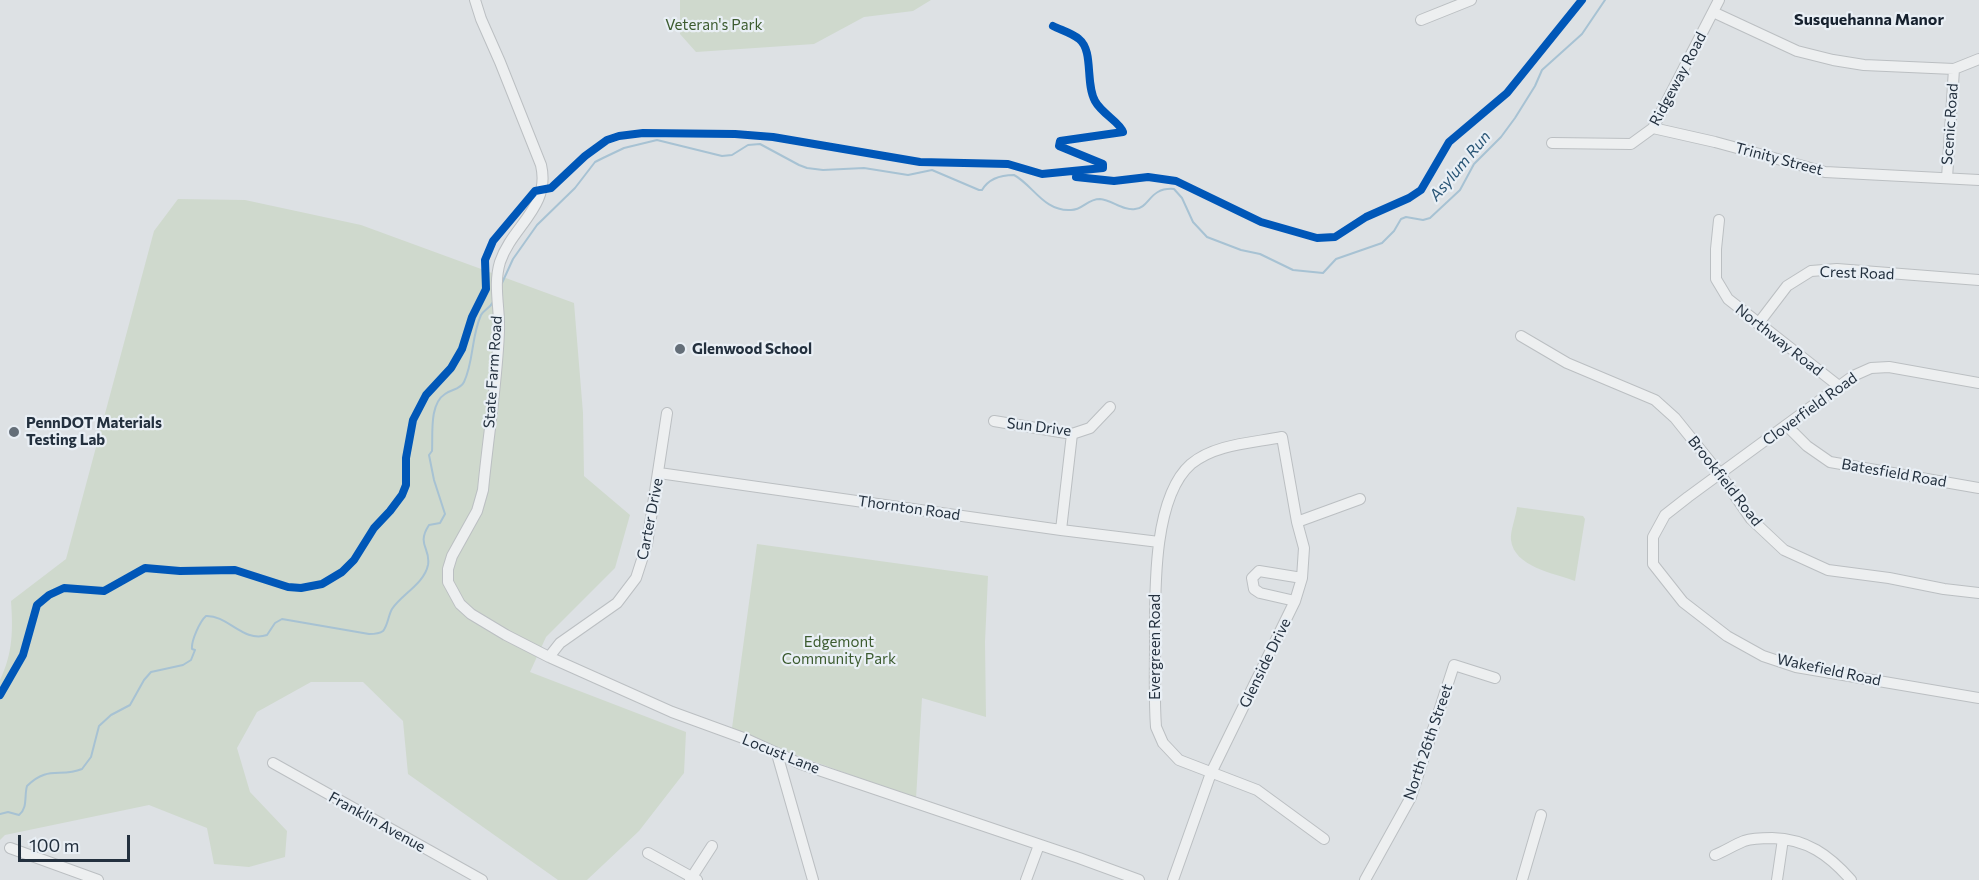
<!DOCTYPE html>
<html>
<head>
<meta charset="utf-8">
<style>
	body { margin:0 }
	#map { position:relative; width:1979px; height:880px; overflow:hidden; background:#dde1e4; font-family:Commissioner,sans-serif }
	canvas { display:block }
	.scale { position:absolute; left:18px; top:835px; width:112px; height:27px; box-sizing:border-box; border:3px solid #23303e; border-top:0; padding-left:8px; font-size:18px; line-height:21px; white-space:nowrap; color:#23303e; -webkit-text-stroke:4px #e9eff5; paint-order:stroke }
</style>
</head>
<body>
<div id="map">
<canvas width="1979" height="880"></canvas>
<div class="scale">100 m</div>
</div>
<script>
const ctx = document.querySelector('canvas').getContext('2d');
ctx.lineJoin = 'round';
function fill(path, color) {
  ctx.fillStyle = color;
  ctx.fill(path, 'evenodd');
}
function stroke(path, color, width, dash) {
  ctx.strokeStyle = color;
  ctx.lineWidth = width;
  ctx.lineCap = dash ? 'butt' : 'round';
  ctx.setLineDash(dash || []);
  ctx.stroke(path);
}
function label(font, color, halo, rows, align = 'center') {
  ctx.font = font + ' Commissioner,sans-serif';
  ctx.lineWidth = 4.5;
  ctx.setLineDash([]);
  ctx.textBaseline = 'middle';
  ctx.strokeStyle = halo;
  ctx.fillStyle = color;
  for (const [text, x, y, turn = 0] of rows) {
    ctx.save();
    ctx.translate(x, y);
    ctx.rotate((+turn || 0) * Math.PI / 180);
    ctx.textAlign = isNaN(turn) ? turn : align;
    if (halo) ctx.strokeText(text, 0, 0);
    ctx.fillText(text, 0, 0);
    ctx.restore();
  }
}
fill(new Path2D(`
	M680 0H931L913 11 864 17 814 44 696 52 680 34Z
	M178 199 245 200 361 225 574 303 583 413 584 476 630 515 615 568 546 637 530 672 686 732 684 773 639 831 587 880H558L408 774 403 721 363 682H311L257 712 237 748 250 792 287 831 285 857 249 867 214 864 207 828 149 805 5 835 0 840V680C13 653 13 630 11 601L66 559 154 231Z
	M1517 507 1583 516 1585 519 1575 581C1554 573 1514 567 1511 540 1510 531 1516 517 1517 507Z
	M757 544 988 576 985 642 986 717 922 698 916 799 791 753 732 728Z`), '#cfd9cd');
stroke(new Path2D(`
	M502 283 513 259 537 225 575 188 595 162 603 158 624 148 657 140 722 156 732 155 748 145 760 144 799 165 807 168 823 170 864 168 908 175 932 170 979 190H982C989 178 1001 175 1014 175 1033 185 1044 212 1071 210 1083 210 1087 199 1100 199 1112 200 1123 211 1135 209 1150 208 1149 187 1174 189L1182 198 1193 222 1207 237 1241 250 1260 254 1293 270 1323 273 1336 259 1382 243 1394 231 1401 219 1406 217 1423 220 1430 218 1460 190 1474 164 1501 137 1515 118 1535 86 1542 70 1582 34 1605 0
	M0 814 8 812 19 815C28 808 24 796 27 786 48 765 60 778 82 769L91 757 99 726 111 715 130 705 144 680 151 672 183 665 191 660 195 650 192 649C191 641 200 621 206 616 228 615 243 643 267 635L275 623 282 619 369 634C374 634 379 634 383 631 388 625 388 616 392 609 402 594 424 584 428 565 431 548 416 545 429 525L440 523 445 514 434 480 429 455 432 451C433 435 429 404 445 394 451 389 460 390 464 382 474 361 471 337 481 315 484 310 490 308 493 302`), '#a7c2d3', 2);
const minor = new Path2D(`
	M475 0 481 19 500 62 541 165C551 207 512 226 500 262 493 285 500 308 499 331 497 384 488 437 483 490L477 511 452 556 448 569V582L460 604 471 614 506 635 549 657 672 712 746 739 801 764 1079 858 1139 880
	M1713 12 1797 51 1833 60 1864 65 1954 69 1979 59
	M1421 20 1471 0
	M1653 128 1715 142 1825 172 1979 180
	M1552 143 1631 144 1653 128 1719 0
	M1947 178 1954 69
	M1719 220 1716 249V279L1728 299 1840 387
	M1758 324 1787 286 1811 271 1837 269 1979 280
	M1521 336 1567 363 1655 400 1675 418 1720 474 1751 519 1784 550 1828 570 1889 578 1944 589 1979 593
	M1979 383 1889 367 1871 368 1853 376 1688 497 1665 515 1653 537V564L1683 602 1727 636 1763 656 1796 667 1979 698
	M994 421 1072 434 1090 428 1110 407
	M1787 426 1807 446 1830 462 1979 488
	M659 473 1061 530 1159 542
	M1297 522 1360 499
	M1061 530 1072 434
	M1295 601 1260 593 1254 589 1252 578 1259 571 1302 578
	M549 657 560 643 617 603 636 578 647 544 667 413
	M777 754 813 880
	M273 763 482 880
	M10 848 98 880
	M648 853 697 880
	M1715 855C1725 851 1734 845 1744 841 1753 838 1763 838 1772 838 1807 839 1829 855 1851 880
	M690 880 712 846
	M1026 880 1039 845
	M1173 880 1211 773 1295 601 1302 578 1304 548 1297 522 1282 437C1252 443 1215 444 1191 464 1152 498 1155 595 1155 644 1155 672 1154 699 1156 727L1163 743 1179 760 1257 790 1324 839
	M1365 880 1411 797 1454 665 1495 678
	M1522 880 1541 815
	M1777 880 1783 839`);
stroke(minor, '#bbbfc2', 12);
stroke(minor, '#edeff0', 10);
stroke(new Path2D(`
	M1076 177 1114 181 1148 177 1176 181 1261 222 1317 238 1335 237 1366 217 1409 198 1421 190 1449 142 1507 93 1582 0
	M0 695 23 655 37 605 49 595 64 588 104 591 145 568 180 571 235 570 288 587 301 588 322 584 342 572 354 560 374 528 390 511 402 495 406 485V458L413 420 426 395 451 368 462 349 472 317 486 289 485 260 493 241 535 191 551 188 585 156 607 140 619 136 643 133 735 134 773 137 920 162 1008 164 1042 174 1103 168V164L1059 146 1060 141 1123 132C1120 122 1102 114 1095 101 1085 83 1094 51 1079 39 1072 33 1061 30 1053 26`), '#0057b8', 8);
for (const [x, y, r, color] of [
	[680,349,6,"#646e78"],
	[14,432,6,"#646e78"]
]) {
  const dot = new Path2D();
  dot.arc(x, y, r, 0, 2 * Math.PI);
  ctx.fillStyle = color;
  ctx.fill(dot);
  stroke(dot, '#e9eff5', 2);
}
label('15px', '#3c5b2f', '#e9eff5', [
	["Veteran's Park",714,25],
	["Edgemont",839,642],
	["Community Park",839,659]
]);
label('15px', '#23303e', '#e9eff5', [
	["Ridgeway Road",1678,79,-62],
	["Scenic Road",1950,124,-86],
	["Trinity Street",1779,159,15],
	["Crest Road",1857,273,2],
	["Northway Road",1779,340,38],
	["State Farm Road",493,372,-86],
	["Cloverfield Road",1810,409,-36],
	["Sun Drive",1039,427,7],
	["Batesfield Road",1894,473,10],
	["Brookfield Road",1725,481,52],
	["Thornton Road",909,508,8],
	["Carter Drive",650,519,-79],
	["Evergreen Road",1155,647,-90],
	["Glenside Drive",1265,663,-64],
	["Wakefield Road",1829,670,12],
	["North 26th Street",1428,742,-71],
	["Locust Lane",781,754,22],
	["Franklin Avenue",377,822,29]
]);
label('bold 15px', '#23303e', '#e9eff5', [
	["Glenwood School",692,349],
	["PennDOT Materials",26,423],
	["Testing Lab",26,440]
], 'left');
label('bold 16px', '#16212e', '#e9eff5', [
	["Susquehanna Manor",1869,20]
]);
label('italic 16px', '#295575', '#e9eff5', [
	["Asylum Run",1460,166,-50]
]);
</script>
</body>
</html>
